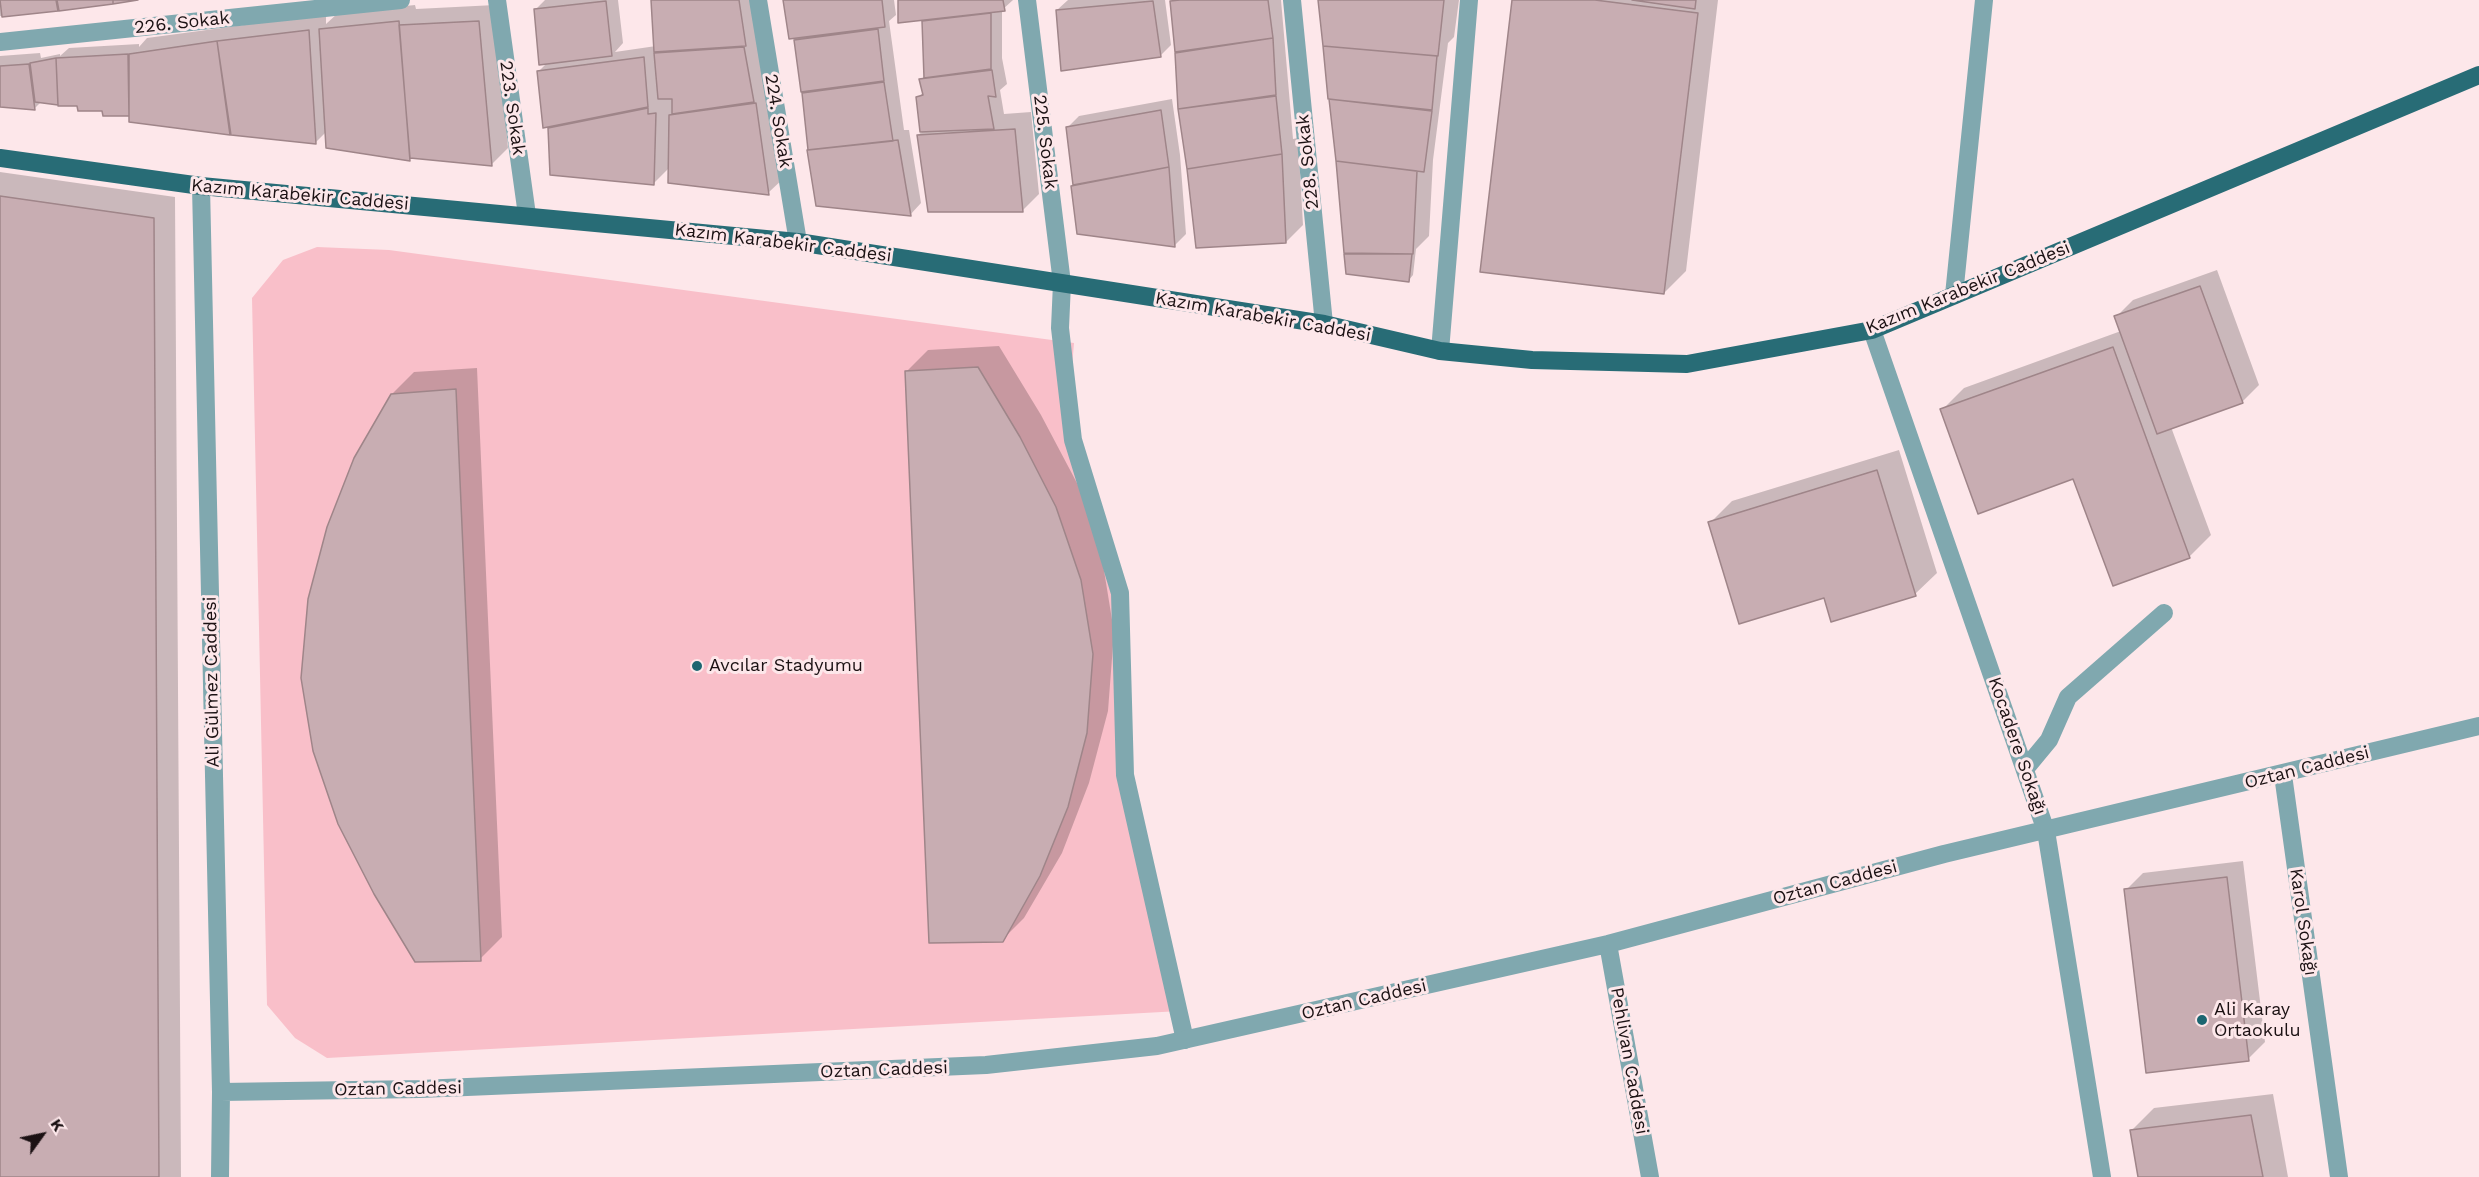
<!DOCTYPE html>
<html>
<head>
<meta charset="utf-8">
<style>
	body { margin:0 }
	#map { position:relative; width:2479px; height:1177px; overflow:hidden; background:#fde7ea; font-family:"Work Sans",sans-serif }
	canvas { display:block }
	.north { position:absolute; left:12px; top:1105px; width:60px; height:60px; -webkit-text-stroke:4px #fde7ea; paint-order:stroke; rotate:57deg; font-size:16px; font-weight:700; line-height:24px; text-align:center; color:#1b1113 }
	.north::after { content:''; display:block; margin:auto; width:21px; height:27px; background:#1b1113; clip-path:polygon(50% 0,100% 100%,50% 72%,0 100%) }
</style>
</head>
<body>
<div id="map">
<canvas width="2479" height="1177"></canvas>
<div class="north">K</div>
</div>
<script>
const ctx = document.querySelector('canvas').getContext('2d');
ctx.lineJoin = 'round';
function fill(path, color) {
  ctx.fillStyle = color;
  ctx.fill(path, 'evenodd');
}
function stroke(path, color, width, dash) {
  ctx.strokeStyle = color;
  ctx.lineWidth = width;
  ctx.lineCap = dash ? 'butt' : 'round';
  ctx.setLineDash(dash || []);
  ctx.stroke(path);
}
function label(font, color, halo, rows, align = 'center') {
  ctx.font = font + ' "Work Sans",sans-serif';
  ctx.lineWidth = 6;
  ctx.setLineDash([]);
  ctx.textBaseline = 'middle';
  ctx.strokeStyle = halo;
  ctx.fillStyle = color;
  for (const [text, x, y, turn = 0] of rows) {
    ctx.save();
    ctx.translate(x, y);
    ctx.rotate((+turn || 0) * Math.PI / 180);
    ctx.textAlign = isNaN(turn) ? turn : align;
    if (halo) ctx.strokeText(text, 0, 0);
    ctx.fillText(text, 0, 0);
    ctx.restore();
  }
}
fill(new Path2D(`
	M317 247 389 250 1074 343 1066 440 1118 594 1122 775 1180 1011 327 1058 295 1038 267 1005 252 298 283 260Z`), '#f9bfc9');
fill(new Path2D(`
	M0 0H119L0 16Z
	M545 0H618L623 43 615 52 656 46 652 0H752L785 177 768 193 670 167 653 184 549 128 553 125 539 71 547 63 535 10Z
	M785 0H894L896 15 889 21 904 130H909L921 203 910 215 817 204 795 37Z
	M899 0H1013L1002 10V58L1007 84 1000 90 1004 114 1031 112 1039 194 1022 211 918 135 922 132 917 98 924 92 921 80 925 75 923 18Z
	M1068 0H1165L1171 45 1160 56 1057 10Z
	M1172 0H1281L1293 139 1298 138 1303 225 1286 242 1189 168 1179 109Z
	M1319 0H1459L1454 37 1448 43 1433 160 1429 236 1416 249 1413 275 1408 281 1346 254 1348 252Z
	M1513 0H1718L1686 271 1664 293Z
	M415 5 416 9 495 5 508 148 491 165 412 157 409 160 326 132 316 142 131 121V112L128 115 78 105 42 101 34 109 0 105V56L40 53 41 58 60 54V56L69 48 139 44V47L147 38 326 14V24L338 13Z
	M1172 99 1180 155 1186 234 1174 246 1078 233 1068 127 1079 116Z
	M0 172 175 197 181 1177H0Z
	M2217 270 2259 385 2242 402 2171 427 2211 535 2189 557 2074 477 1942 410 1964 388 2121 331 2116 317 2133 300Z
	M999 346 1041 415 1078 485 1102 558 1114 632 1108 711 1089 783 1062 853 1024 918 1002 940 906 372 928 350Z
	M477 368 502 937 480 959 392 394 414 372Z
	M1899 450 1937 573 1915 594 1825 596 1710 523 1732 501Z
	M2243 861 2265 1042 2248 1059 2126 890 2143 873Z
	M2273 1094 2288 1177H2139L2132 1130 2154 1108Z`), '#0003');
const building = new Path2D(`
	M0 0H56L58 11 2 17Z
	M57 0H113V4L59 11Z
	M113 0H138L113 4Z
	M651 0H739L746 46 654 52Z
	M783 0H882L885 27 789 39Z
	M898 0H1003L1005 11 898 23Z
	M1180 0H1268L1273 38 1175 52 1170 1Z
	M1318 0H1444L1438 56 1323 46Z
	M1512 0H1595L1698 13 1664 294 1480 272Z
	M1632 0H1696L1695 9Z
	M606 1 612 56 539 65 534 9Z
	M1153 1 1161 57 1061 71 1056 10Z
	M991 13V69L924 78 922 21Z
	M399 21 410 161 326 148 319 29Z
	M479 21 492 166 410 158 399 25Z
	M878 29 884 81 801 92 794 40Z
	M309 30 316 144 231 135 217 41Z
	M1273 38 1276 95 1178 109 1175 53Z
	M217 41 230 135 129 122V54Z
	M1323 46 1437 56 1432 110 1328 99Z
	M744 47 754 102 672 114V99H658L654 53Z
	M128 54 129 116H103L102 111H78L77 106H58L56 58Z
	M644 57 648 107 543 128 537 71Z
	M56 58 58 105 35 102 30 63Z
	M29 64 35 110 0 107V66Z
	M992 70 996 97 988 96 994 129 920 132 916 97 923 95 919 79Z
	M884 82 893 141 808 150 802 93Z
	M1276 96 1282 154 1187 169 1178 109Z
	M1329 99 1432 111 1424 172 1336 161Z
	M756 103 769 195 668 183 669 115Z
	M648 108V114L656 113 654 185 550 175 548 128Z
	M1161 110 1169 167 1073 185 1066 127Z
	M1015 129 1023 212H928L917 135Z
	M898 140 911 216 816 206 807 150Z
	M1282 154 1286 243 1196 248 1187 169Z
	M1336 161 1417 171 1413 254 1344 253Z
	M1169 167 1175 247 1077 234 1071 186Z
	M0 196 154 218 159 1177H0Z
	M1344 254H1412L1409 282 1346 274Z
	M2200 286 2243 403 2157 434 2114 316Z
	M2113 347 2190 558 2113 586 2073 479 1978 514 1940 409Z
	M978 367 1020 437 1056 507 1081 580 1093 654 1087 733 1068 807 1040 876 1003 942 929 943 905 371Z
	M456 389 481 961 415 962 374 894 338 824 313 751 301 678 308 599 327 527 354 458 391 394Z
	M1877 470 1916 596 1831 622 1824 598 1739 624 1708 522Z
	M2227 877 2249 1061 2146 1073 2124 889Z
	M2251 1115 2263 1177H2138L2130 1130Z`);
fill(building, '#c8adb2');
stroke(building, '#9f8589', 1.5);
stroke(new Path2D(`
	M1062 283 1060 328 1073 440 1120 593 1125 775 1185 1040
	M2025 769 2049 740 2068 697 2164 613`), '#80a8af', 18);
stroke(new Path2D(`
	M497 0 527 215
	M758 0 798 242
	M1027 0 1062 283
	M1292 0 1324 324
	M0 42 401 0
	M201 186 221 1092 220 1177
	M1954 295 1984 0
	M1872 330 2046 831 2102 1177
	M1440 351 1469 0
	M2283 775 2339 1177
	M1608 944 1650 1177
	M221 1092 420 1089 986 1065 1157 1046 1608 944 1944 854 2479 726`), '#80a8af', 18);
stroke(new Path2D(`
	M0 158 201 186 798 242 1324 324 1440 351 1532 360 1687 364 1872 330 2479 75`), '#286c76', 18);
for (const [x, y, r, color] of [
	[697,666,6,"#1b6671"],
	[2202,1020,6,"#1b6671"]
]) {
  const dot = new Path2D();
  dot.arc(x, y, r, 0, 2 * Math.PI);
  ctx.fillStyle = color;
  ctx.fill(dot);
  stroke(dot, '#fde7ea', 2);
}
label('18px', '#1b1113', '#fde7ea', [
	["226. Sokak",182,23,-6],
	["223. Sokak",512,108,82],
	["224. Sokak",778,121,81],
	["225. Sokak",1045,142,83],
	["228. Sokak",1308,162,-96],
	["Kazım Karabekir Caddesi",300,195,5],
	["Kazım Karabekir Caddesi",783,243,7],
	["Kazım Karabekir Caddesi",1968,288,-22],
	["Kazım Karabekir Caddesi",1263,317,10],
	["Ali Gülmez Caddesi",212,682,-91],
	["Kocadere Sokağı",2017,746,71],
	["Oztan Caddesi",2307,768,-14],
	["Oztan Caddesi",1835,883,-15],
	["Karol Sokağı",2303,922,82],
	["Oztan Caddesi",1364,1000,-13],
	["Pehlivan Caddesi",1629,1061,80],
	["Oztan Caddesi",884,1070,-2],
	["Oztan Caddesi",398,1089,-1]
]);
label('18px', '#1b1113', '#fde7ea', [
	["Avcılar Stadyumu",709,666],
	["Ali Karay",2214,1010],
	["Ortaokulu",2214,1031]
], 'left');
</script>
</body>
</html>
